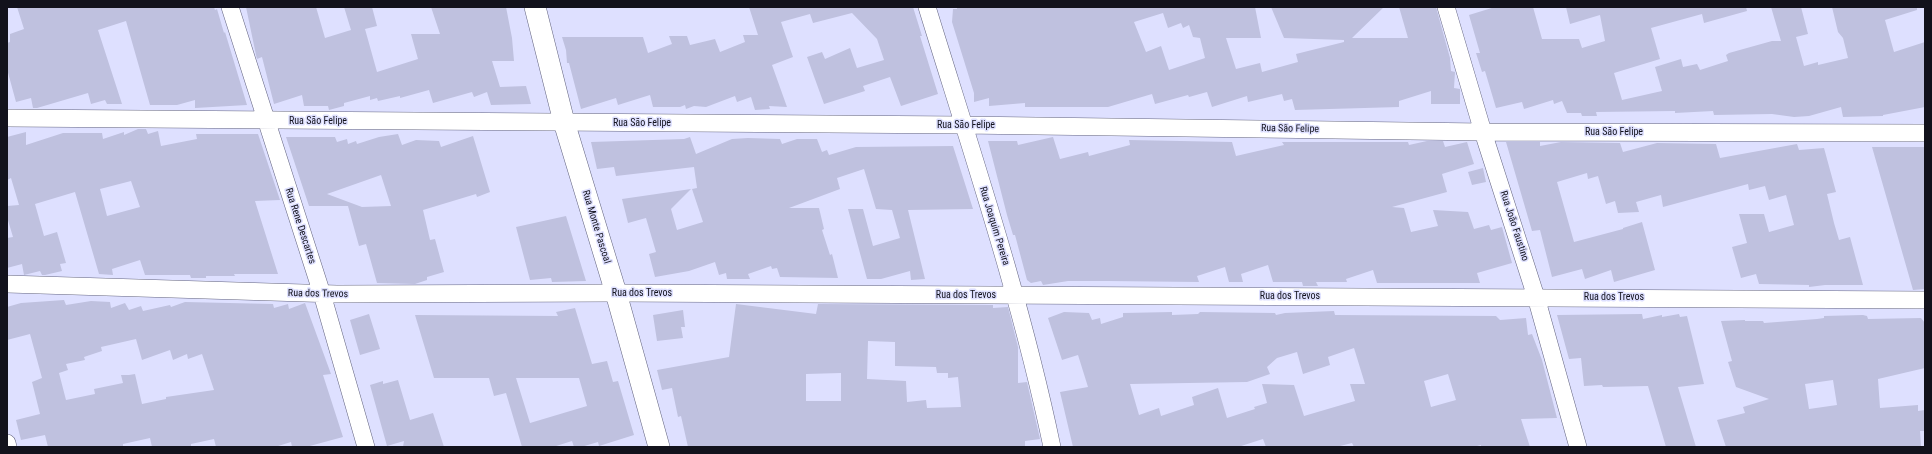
<!DOCTYPE html>
<html>
<head>
<meta charset="utf-8">
<style>
	body { margin:0 }
	#map { position:relative; width:1932px; height:454px; overflow:hidden; background:#dee0ff; font-family:"Roboto Condensed",sans-serif }
	canvas { display:block }
	.frame { position:absolute; inset:0; border:8px solid #12121c; pointer-events:none }
</style>
</head>
<body>
<div id="map">
<canvas width="1932" height="454"></canvas>
<div class="frame"></div>
</div>
<script>
const ctx = document.querySelector('canvas').getContext('2d');
ctx.lineJoin = 'round';
function fill(path, color) {
  ctx.fillStyle = color;
  ctx.fill(path, 'evenodd');
}
function stroke(path, color, width, dash) {
  ctx.strokeStyle = color;
  ctx.lineWidth = width;
  ctx.lineCap = dash ? 'butt' : 'round';
  ctx.setLineDash(dash || []);
  ctx.stroke(path);
}
function label(font, color, halo, rows, align = 'center') {
  ctx.font = font + ' "Roboto Condensed",sans-serif';
  ctx.lineWidth = 3;
  ctx.setLineDash([]);
  ctx.textBaseline = 'middle';
  ctx.strokeStyle = halo;
  ctx.fillStyle = color;
  for (const [text, x, y, turn = 0] of rows) {
    ctx.save();
    ctx.translate(x, y);
    ctx.rotate((+turn || 0) * Math.PI / 180);
    ctx.textAlign = isNaN(turn) ? turn : align;
    if (halo) ctx.strokeText(text, 0, 0);
    ctx.fillText(text, 0, 0);
    ctx.restore();
  }
}
fill(new Path2D(`
	M17 7H214L215 10 217 9 224 33 225 32 247 105 195 108V100L177 105H150L126 21 98 30 122 104H107L105 100 91 104 88 93 37 108H33L31 98 16 102 7 69V43L10 42V34L24 29Z
	M246 7H316L325 38 351 30 344 7H372L377 26 365 29 377 72 418 59 411 34H440L431 7H506L512 38 514 61H492L500 87 526 86 531 104 491 105 487 92 474 97 472 92 433 103 429 90 400 98V96L378 101 377 98 370 100V96L344 103V106L329 110 328 106H304L302 95 274 104 262 57 257 59 256 55Z
	M749 7H913L922 36H920L938 94 901 106 890 77 863 86 865 91 824 104 807 57 822 52 825 59 850 48 857 68 884 60 877 39 852 13 813 23 810 14 781 22 793 57 772 65 787 107 769 106 770 109 755 110 751 97 737 102 735 96 706 107 694 106 686 109 685 105 680 107H653L650 95 618 105 616 98 581 109 569 63H567L566 50 562 37H643L648 53 672 44 669 36H687L690 45 715 39 720 52 745 42 743 35H758Z
	M957 7H1255L1261 38H1226L1236 69 1260 63 1262 72 1298 62 1296 54 1344 42V40L1284 38 1271 7H1384L1352 38H1408L1399 7H1436L1450 58 1451 71 1455 72 1454 88 1460 89V104H1431V91L1399 101V107L1295 110 1292 99 1284 101 1282 94 1248 102 1247 96 1212 107 1207 92 1189 97 1188 95 1155 104 1152 94 1108 107H1025V103L989 106V98L974 102V93L952 22 953 9H957ZM1163 13 1168 28 1181 23 1183 28 1189 25 1193 37 1200 38 1205 58 1169 70 1161 46 1146 52 1134 22Z
	M1495 7H1533L1542 39H1579L1582 48 1605 41 1600 15 1570 24 1566 7H1746L1747 11 1704 23 1702 14 1651 28 1660 59 1614 73 1622 100 1662 91 1655 67 1681 59 1683 67 1697 64 1700 70 1728 61 1726 55 1729 53 1772 41H1781L1771 7H1801L1808 34 1796 37 1804 66 1818 62V65L1848 58 1843 38 1838 32 1832 7H1917V10L1885 20 1894 52 1925 42V107L1883 115V116L1843 117 1841 107 1809 116 1794 117 1772 114 1714 115 1713 111 1675 113V111L1596 112 1597 116H1582L1581 113H1567L1562 101 1554 104 1553 100 1524 109 1522 102 1496 108 1485 71 1482 72 1476 53H1480L1469 15Z
	M138 129H146L148 134 158 131 161 146 197 139 196 134H258L280 200 255 201 278 274H234L235 276H206V278H191L190 275H145L140 260 112 269 113 275 99 274 75 192 35 204 44 236 57 232 66 263 60 264 62 271 45 275H42L40 271 24 275 22 264 7 268V238L13 237 7 217V206L19 205 11 178 7 180V137L26 132V145L63 133H102L103 139 124 132V135ZM131 181 140 207 107 216 100 189Z
	M398 134 402 145 416 140 439 141 441 147 473 136 490 192 477 197 476 194 423 210 430 240 435 239 444 272 427 277V280L415 284 377 283 366 244 359 246 348 206H309L286 137H335L337 142 347 139 348 144 356 141 357 144 379 137ZM381 175 391 206 362 207 327 194Z
	M690 137 696 154 732 139 748 138 780 139 782 144 797 139H817L822 152 827 150 829 155 856 147 953 146 973 209 908 210 925 279 911 280 910 271 881 279H867L848 209H863L873 246 900 238 892 210 876 209 864 169 837 178 840 189 789 208H819L824 229 822 230 830 255 832 254 838 278 780 277 777 268 772 269 771 266 748 274 750 279H727L726 273 719 275 715 262 689 271 655 277 649 254 656 252 646 218 628 223 622 199 691 189 671 209 677 230 703 222 692 189 697 188 694 167 616 176 614 167 597 169 591 142 684 139Z
	M1053 137 1060 159 1088 152 1089 156 1130 145 1129 140 1232 142 1236 156 1284 145 1282 142H1408L1409 145 1427 141H1443L1445 147 1467 142 1474 164 1442 174 1447 192 1392 207 1404 208 1411 232 1438 226 1433 210 1468 212 1474 229 1489 225 1491 230 1502 227 1512 263 1477 273 1480 283H1377L1373 270 1346 279 1347 282H1316L1318 286H1303L1302 282H1273L1268 265 1241 274 1243 282H1229L1225 267 1197 276 1199 282 1108 281H1068L1043 285 1041 281 1031 283 1027 280 1015 235H1013L1007 215 988 141H1017L1018 145Z
	M1506 142H1540V146L1561 142 1620 143 1623 152 1657 143 1716 144 1720 158 1797 144 1799 150 1824 148 1836 192 1827 194 1834 223 1839 240 1850 237 1863 285H1825L1809 287V285L1759 284 1756 274 1741 278 1732 247 1747 243 1739 214H1764L1769 232 1794 225 1786 195 1769 200 1765 186 1749 190 1748 184 1663 207 1661 195 1636 202 1639 212 1618 213 1615 201 1606 204 1598 176 1588 179 1587 173 1557 182 1574 242 1623 229V228L1642 222 1655 270 1614 282 1611 270 1585 279 1582 269 1552 277 1540 230 1532 231Z
	M1872 147H1925V289L1913 290Z
	M1483 168 1486 182 1472 185 1468 172Z
	M566 216 586 281 552 282 551 278 530 280 516 227Z
	M64 300 66 305 91 301 110 302 111 308 125 303 129 310 141 306 143 311 170 305 171 307 185 302 273 304 274 308 288 304 289 309 305 303 331 374 323 375 343 437 306 447H292L291 442 275 447H216L214 439 191 444V447H152L150 438 123 444V447H48L45 435 21 440 16 420 40 414 32 382 42 378 30 334 7 340V307L21 303ZM136 339 142 360 170 350 173 360 187 354 188 359 202 354 214 390 166 397V399L142 404 135 374 129 375H121L123 383 94 389 95 394 66 400 59 373 68 370 66 364 85 360 84 357 102 351 101 347Z
	M736 304 816 314 818 304 993 305V308L1008 307 1018 347V383L1027 382 1040 439 1025 441V447H688L681 416 678 417 672 388 662 390 657 370 729 357ZM868 341 895 342V366L936 367 937 373H948V378L958 377 961 407 927 408 926 400 907 402 906 381 867 379ZM841 373V401H806V374Z
	M575 308 592 364 607 361 613 382 618 381 634 435 599 446 598 442 581 447H574L572 441 553 447H522L506 393 494 396 489 378H434L415 315 558 316 556 312ZM516 378H579L587 406 530 423Z
	M683 310 685 327H681L683 338 657 341 653 315Z
	M1334 311 1335 315 1496 316 1500 320 1526 318 1528 335 1532 334 1542 360 1557 418 1521 419 1530 447H1481V445L1473 447H1354L1352 443 1336 447H1266L1263 439 1238 447H1073L1060 392 1088 387 1078 355 1062 360 1048 318 1064 312 1089 313 1092 320 1100 318 1101 324 1123 317V313L1172 312V315L1198 314 1200 312 1275 313 1276 315 1285 313ZM1354 348 1365 384H1350L1355 401 1304 416 1294 385 1262 384 1267 403 1254 407 1255 409 1227 418 1218 388 1192 397 1194 405 1161 416 1159 408 1139 415 1130 384 1247 382 1270 374 1267 367 1277 358 1297 352 1303 374 1330 365 1328 357ZM1448 374 1456 400 1431 407 1424 381Z
	M369 314 380 349 360 355 350 320Z
	M1642 314 1643 319 1662 315V317L1679 314 1680 317 1687 316 1704 384 1678 387 1696 447H1666L1648 386 1603 387 1602 385 1584 386 1581 358 1569 359 1557 315Z
	M1863 315 1867 316 1868 319 1921 318 1925 323V368L1878 379 1880 408 1918 405V411L1925 410V431H1920L1921 447H1726L1717 420 1745 413 1743 407 1769 399 1736 387 1728 362 1732 361 1721 321 1745 320V321H1763L1764 323 1817 319 1824 318V316ZM1833 380 1837 405 1809 409 1805 384Z
	M398 380 410 420 433 413 444 447H403L404 441 387 446 370 385 383 381V384Z`), '#bfc1df');
const minor = new Path2D(`
	M230 7 322 294 366 447
	M927 7C972 153 1021 298 1052 447
	M1446 7 1483 132 1536 297 1578 447
	M7 118 963 125 1483 132 1925 133
	M7 284 337 294 616 293 1925 300
	M7 443 8 447`);
const tertiary = new Path2D(`
	M535 7 564 122 616 293 659 447`);
stroke(minor, '#656681', 18);
stroke(tertiary, '#656681', 22);
stroke(minor, '#fff', 17);
stroke(tertiary, '#fff', 21);
label('10px', '#12121c', '#dee0ff', [
	["Rua São Felipe",318,121],
	["Rua São Felipe",642,123],
	["Rua São Felipe",966,125],
	["Rua São Felipe",1290,129,1],
	["Rua São Felipe",1614,132],
	["Rua Rene Descartes",300,226,72],
	["Rua Joaquim Pereira",994,226,73],
	["Rua João Faustino",1514,226,72],
	["Rua Monte Pascoal",596,227,73],
	["Rua dos Trevos",642,293],
	["Rua dos Trevos",318,294,1],
	["Rua dos Trevos",966,295],
	["Rua dos Trevos",1290,296],
	["Rua dos Trevos",1614,297]
]);
</script>
</body>
</html>
